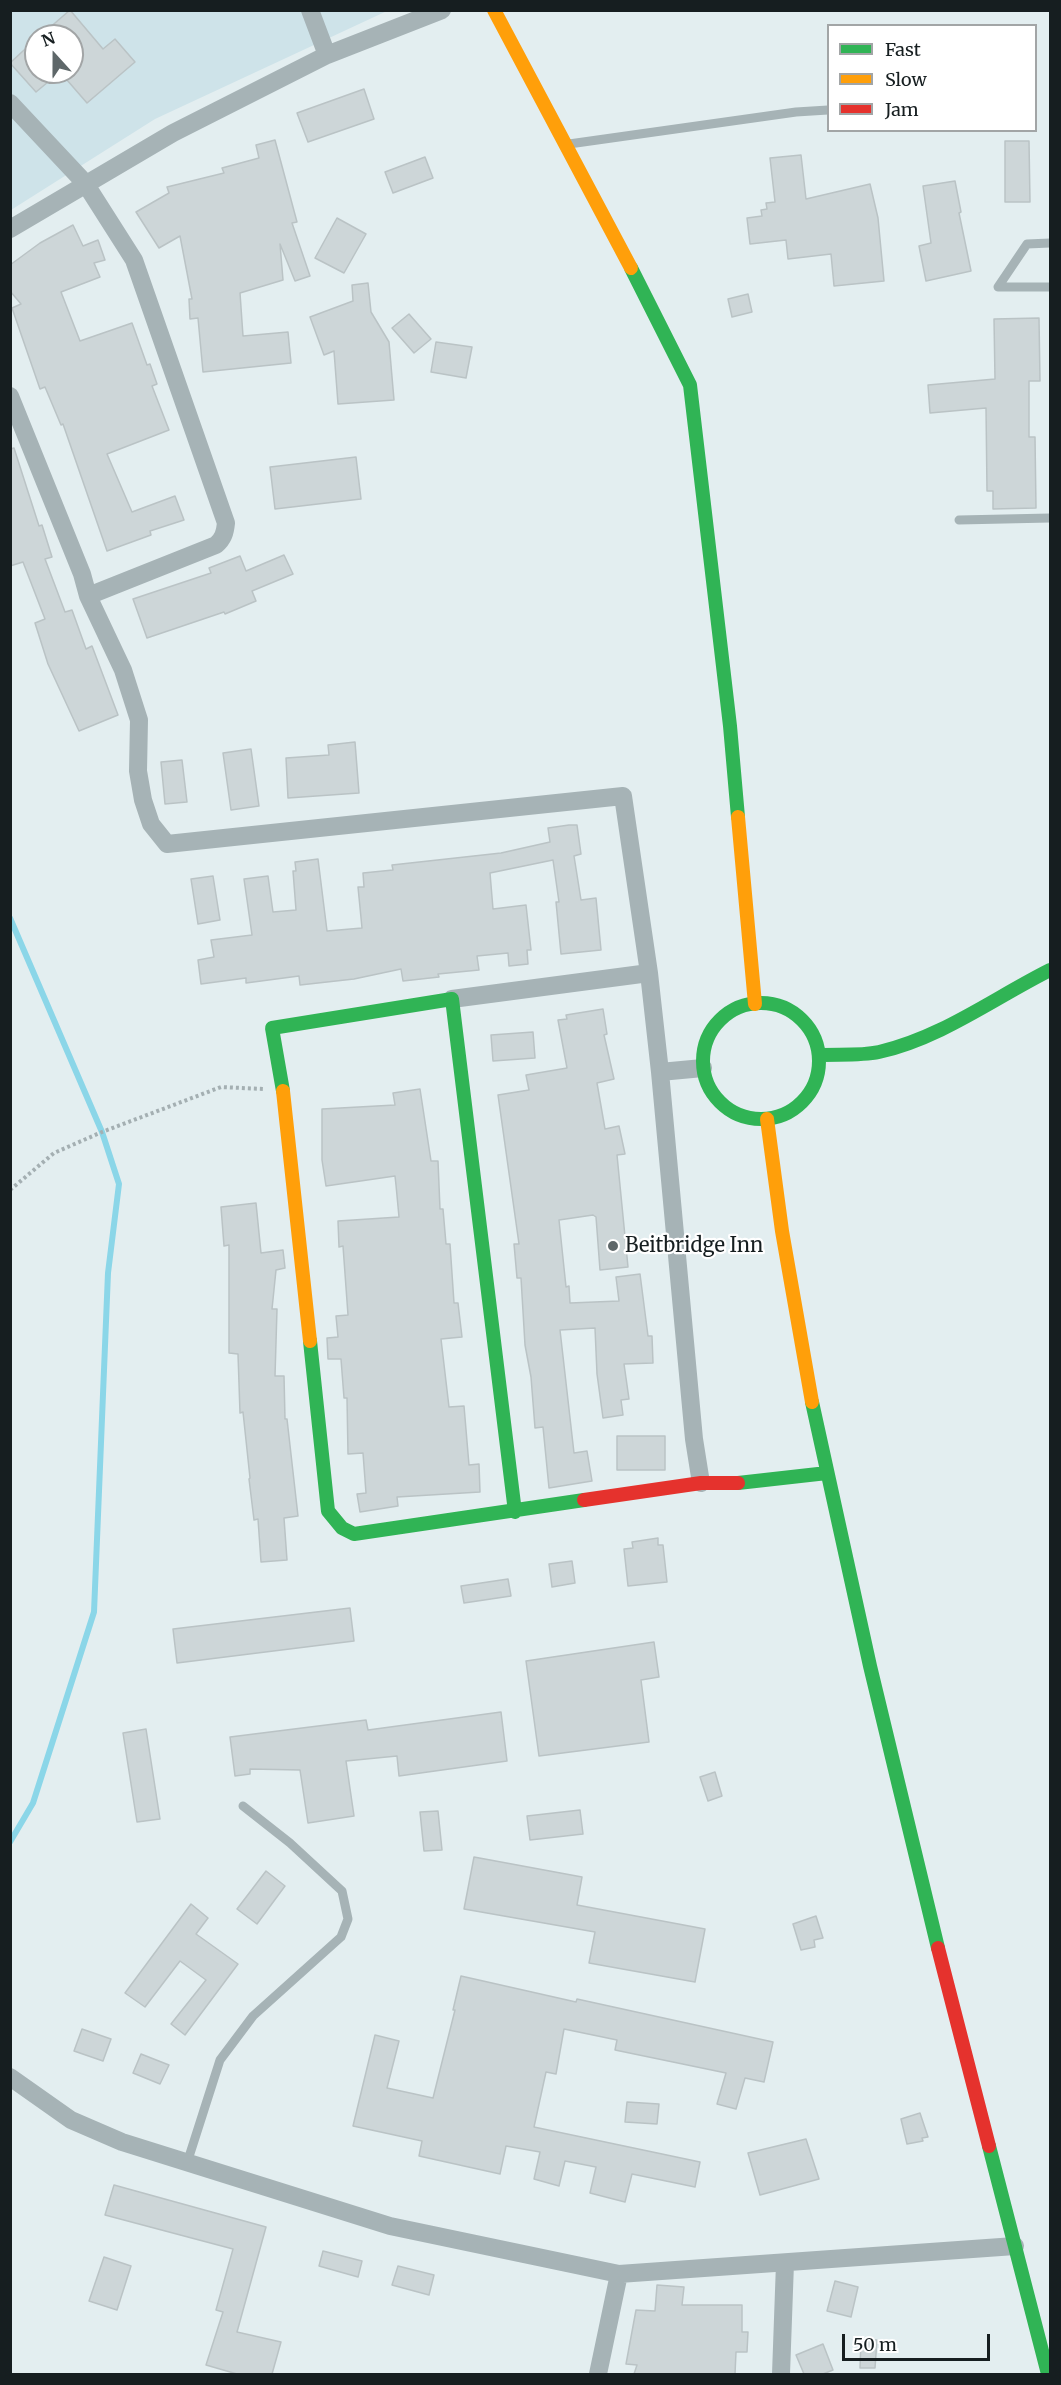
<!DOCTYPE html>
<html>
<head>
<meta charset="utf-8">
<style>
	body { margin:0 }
	#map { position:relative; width:1061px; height:2385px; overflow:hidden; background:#e3eef0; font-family:Merriweather,serif }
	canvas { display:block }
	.frame { position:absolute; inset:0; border:12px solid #161e20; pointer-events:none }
	.legend { position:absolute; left:827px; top:24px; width:210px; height:108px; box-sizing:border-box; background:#fff; border:2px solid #a2a5a6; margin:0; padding:8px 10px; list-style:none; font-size:18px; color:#161e20 }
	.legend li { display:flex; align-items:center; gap:12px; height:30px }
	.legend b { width:30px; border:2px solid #a2a5a6 }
	.north { position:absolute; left:24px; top:24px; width:60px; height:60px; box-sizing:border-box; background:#fff; border:2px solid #a2a5a6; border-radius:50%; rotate:339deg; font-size:16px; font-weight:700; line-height:24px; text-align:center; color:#161e20 }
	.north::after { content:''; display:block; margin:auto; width:21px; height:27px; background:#5e6769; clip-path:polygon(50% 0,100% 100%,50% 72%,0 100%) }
	.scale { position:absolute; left:842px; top:2334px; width:148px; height:27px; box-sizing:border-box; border:3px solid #161e20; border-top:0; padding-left:8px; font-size:18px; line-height:21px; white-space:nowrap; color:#161e20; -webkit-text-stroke:4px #fff; paint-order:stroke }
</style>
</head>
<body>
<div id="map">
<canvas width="1061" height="2385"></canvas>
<div class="frame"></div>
<ul class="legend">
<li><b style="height:8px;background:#30b455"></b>Fast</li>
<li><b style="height:8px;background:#ff9f0a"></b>Slow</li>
<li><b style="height:8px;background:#e5322d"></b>Jam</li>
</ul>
<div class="north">N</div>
<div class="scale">50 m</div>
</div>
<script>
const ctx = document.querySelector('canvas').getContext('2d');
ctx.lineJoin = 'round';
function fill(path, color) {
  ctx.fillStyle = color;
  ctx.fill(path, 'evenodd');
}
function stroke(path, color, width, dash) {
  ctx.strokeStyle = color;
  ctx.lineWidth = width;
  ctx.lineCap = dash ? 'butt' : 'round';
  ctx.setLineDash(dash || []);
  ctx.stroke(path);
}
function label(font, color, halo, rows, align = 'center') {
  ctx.font = font + ' Merriweather,serif';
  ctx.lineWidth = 4.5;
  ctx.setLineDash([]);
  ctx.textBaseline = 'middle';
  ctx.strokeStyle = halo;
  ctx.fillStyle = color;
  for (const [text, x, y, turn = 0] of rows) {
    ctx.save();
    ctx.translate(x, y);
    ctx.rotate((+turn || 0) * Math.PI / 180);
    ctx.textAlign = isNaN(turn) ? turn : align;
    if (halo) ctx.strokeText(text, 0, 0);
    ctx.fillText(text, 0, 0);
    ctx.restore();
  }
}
fill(new Path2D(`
	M11 11H387L155 119 11 210ZM36 36H72V72H36Z`), '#cee3e9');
stroke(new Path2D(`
	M10 918 102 1132 119 1184 108 1273 94 1612 33 1803 10 1842`), '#8bd6e8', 6);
const building = new Path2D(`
	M70 10 103 49 115 39 135 62 87 103 60 72H72V36H40Z
	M36 39V72H60L36 92 10 63Z
	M364 89 374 119 308 142 297 113Z
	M275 140 297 222 292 223 310 276 295 281 280 244 283 280 240 293 243 336 288 332 291 363 203 372 198 318 190 319 189 299H192L180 236 159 248 136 212 169 193 167 187 224 173 222 168 259 158 256 145Z
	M1005 141H1029L1030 202H1005Z
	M801 155 806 199 870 184 878 218 884 281 834 286 831 254 788 259 786 240 750 244 747 218 762 216 761 210 767 209 766 203 775 202 770 158Z
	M425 157 433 178 393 193 385 172Z
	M955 181 961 212 959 213 971 271 926 281 919 246 931 243 923 186Z
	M337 218 366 234 344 273 315 258Z
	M73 225 83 246 98 240 105 260 94 263 100 277 61 292 80 341 132 323 147 365 150 364 157 384 152 386 169 430 107 454 132 512 175 496 184 520 150 531 151 535 107 551 63 424 61 425 45 387 40 389 12 308 21 304 10 291V265L40 243Z
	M368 283 371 312 389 342 394 400 338 404 334 351 324 355 310 317 353 301 352 285Z
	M748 294 752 312 732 317 728 299Z
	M409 314 431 339 414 353 392 328Z
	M1039 318 1040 381H1029V437H1035L1036 508 993 509V491H987L986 408 930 413 928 385 995 379 994 319Z
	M436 342 472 347 466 378 431 372Z
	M14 448 39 526 42 525 52 557 45 559 65 612 72 610 86 649 92 646 118 715 79 731 48 664 35 623 45 619 23 562 10 566V449Z
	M356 457 361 499 275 509 270 467Z
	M284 555 293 574 252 591 256 601 225 614 224 612 147 638 133 599 211 573 209 568 240 556 246 571Z
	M355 742 359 793 288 798 286 758 329 755 328 745Z
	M251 749 259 806 231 810 223 753Z
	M182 760 187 802 165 804 161 762Z
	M569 825H577L581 854 574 856 581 900 596 898 601 950 561 954 556 902H559L553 860 490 873 493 909 526 905 531 950H527L528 964 509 966 508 953 477 956 479 970 438 974 439 977 403 981 401 969 354 979 300 985 299 976 246 983V978L201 984 198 960 214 957 211 940 252 935 244 879 268 876 273 912 296 910 293 871H296L295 862 318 859 327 931 362 928 358 887H364L363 873 393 870 392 865 501 853 550 842 548 828Z
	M213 876 220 920 198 924 191 879Z
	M603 1009 607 1034 604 1035 614 1079 597 1083 605 1129 619 1126 625 1154 617 1155 628 1267 600 1270 596 1217 593 1215 559 1220 566 1287 569 1286 570 1303 619 1301 616 1277 640 1274 648 1336H652L653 1363 624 1364 629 1399 621 1400 623 1415 603 1418 597 1374 595 1328 560 1330 574 1453 587 1451 592 1481 549 1488 543 1427 535 1428 531 1377 525 1345 521 1278H517L514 1244H519L498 1095 529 1090 526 1075 567 1068 558 1020 567 1019 566 1015Z
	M533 1032 535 1058 493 1061 491 1035Z
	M420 1089 431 1161H438L440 1209H443L446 1244H450L454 1303H458L462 1337 441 1339 449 1407 464 1406 469 1465 479 1464 480 1492 397 1497 398 1506 360 1512 357 1494 366 1493 363 1453 348 1454 347 1398H344L341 1359H328L327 1338 338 1337 336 1316 348 1315 343 1246 339 1247 338 1221 399 1217 396 1185 395 1176 326 1186 322 1160V1109L395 1105 393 1093Z
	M256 1203 261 1253 283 1250 285 1268 276 1270 272 1309H277L275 1376H284L285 1419H287L298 1516 284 1518 287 1560 261 1562 258 1519 254 1520 249 1479 250 1478 243 1412 240 1413 238 1354 229 1353V1245L224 1246 221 1207Z
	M617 1436H665V1470H617Z
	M658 1538V1545H663L667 1582 628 1586 624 1549 633 1548 632 1542Z
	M572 1561 575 1583 552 1587 549 1564Z
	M508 1579 511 1596 464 1603 461 1586Z
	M350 1608 354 1641 177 1663 173 1629Z
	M654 1642 659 1677 641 1680 649 1742 539 1756 526 1661Z
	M501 1712 507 1761 399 1776 397 1756 346 1761 354 1816 308 1823 300 1770 250 1769V1774L235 1776 230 1737 366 1720 368 1730Z
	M146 1729 160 1819 137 1822 123 1733Z
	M715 1772 722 1796 708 1801 700 1777Z
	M580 1810 583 1834 530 1840 527 1816Z
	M438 1811 442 1850 424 1851 420 1812Z
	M474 1857 582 1877 577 1905 705 1929 695 1982 589 1963 595 1932 464 1909Z
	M266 1871 285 1886 257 1924 237 1909Z
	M191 1904 208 1918 196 1934 238 1964 185 2035 171 2024 206 1980 180 1961 145 2007 125 1993Z
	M816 1916 823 1938 814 1940 815 1947 801 1950 793 1924Z
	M461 1976 576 2002 577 1999 773 2042 764 2082 745 2078 736 2109 717 2104 726 2073 615 2050 617 2040 564 2029 556 2074 546 2072 534 2127 700 2162 695 2187 632 2174 625 2202 590 2193 596 2167 565 2161 559 2186 534 2179 540 2152 506 2146 500 2174 419 2156 422 2141 353 2126 375 2035 399 2041 387 2088 433 2098 455 2010H453Z
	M82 2029 111 2039 103 2061 74 2051Z
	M141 2054 169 2065 160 2084 133 2073Z
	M627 2102 659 2104 657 2124 625 2122Z
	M920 2113 928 2137 922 2138 923 2141 907 2144 901 2119Z
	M806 2139 819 2179 760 2195 748 2153Z
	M114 2185 266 2227 237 2332 281 2342 272 2374H237L206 2365 223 2312 216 2310 233 2249 105 2215Z
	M323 2251 362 2261 358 2277 319 2266Z
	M104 2257 131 2266 117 2310 89 2301Z
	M398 2266 434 2275 429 2295 392 2285Z
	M835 2281 858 2287 851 2317 827 2311Z
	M657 2285 684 2287 682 2305H742V2332H748L747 2352H736L735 2374H634L637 2365 626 2364 636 2310 655 2311Z
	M861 2340H877L875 2368H860Z
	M823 2344 833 2370 823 2374H804L796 2355Z`);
fill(building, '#cdd6d8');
stroke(building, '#bac3c5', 1.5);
stroke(new Path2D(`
	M10 1190 54 1153 102 1132 221 1087 263 1089`), '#a4afb2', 4, [3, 3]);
stroke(new Path2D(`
	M569 144 796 112 828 110
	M1050 243 1027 244 998 287H1050
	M959 520 1050 518
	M187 2163 220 2060 253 2016 341 1937 348 1919 342 1891 290 1843 243 1806`), '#a6b3b6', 9);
stroke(new Path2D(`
	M310 10 327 55
	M10 103 85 183 134 260 226 523C225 533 223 539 216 545L88 596 82 574 10 396
	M10 229 173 133 327 55 442 10
	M88 596 123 670 139 720 138 771 143 800 151 824 167 844 623 796 649 973 660 1072 694 1439 701 1483
	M452 999 649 973
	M660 1072 703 1068
	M10 2077 71 2120 122 2142 390 2226 619 2274 1015 2246
	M598 2374 619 2274
	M781 2374 785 2263`), '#a6b3b6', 18);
stroke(new Path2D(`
	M631 268 690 385 730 726 738 817
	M703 1061a58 58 0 1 1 116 0a58 58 0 1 1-116 0Z
	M819 1055C839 1054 860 1056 879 1052 941 1038 994 998 1050 970
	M283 1091 272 1028 452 999 515 1512
	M310 1341 328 1511 342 1528 354 1534 584 1500
	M812 1402 870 1666 938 1948
	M738 1483 827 1473
	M989 2146 1048 2374`), '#30b455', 14);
stroke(new Path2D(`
	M494 10 631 268
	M738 817 755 1004
	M283 1091 310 1341
	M767 1119 782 1231 812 1402`), '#ff9f0a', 14);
stroke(new Path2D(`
	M584 1500 701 1483H738
	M938 1948 989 2146`), '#e5322d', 14);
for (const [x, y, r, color] of [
	[613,1246,6,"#5e6769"]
]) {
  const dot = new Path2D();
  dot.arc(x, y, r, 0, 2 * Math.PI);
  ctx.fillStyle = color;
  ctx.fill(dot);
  stroke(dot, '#fff', 2);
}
label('20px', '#161e20', '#fff', [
	["Beitbridge Inn",625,1246]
], 'left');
</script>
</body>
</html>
